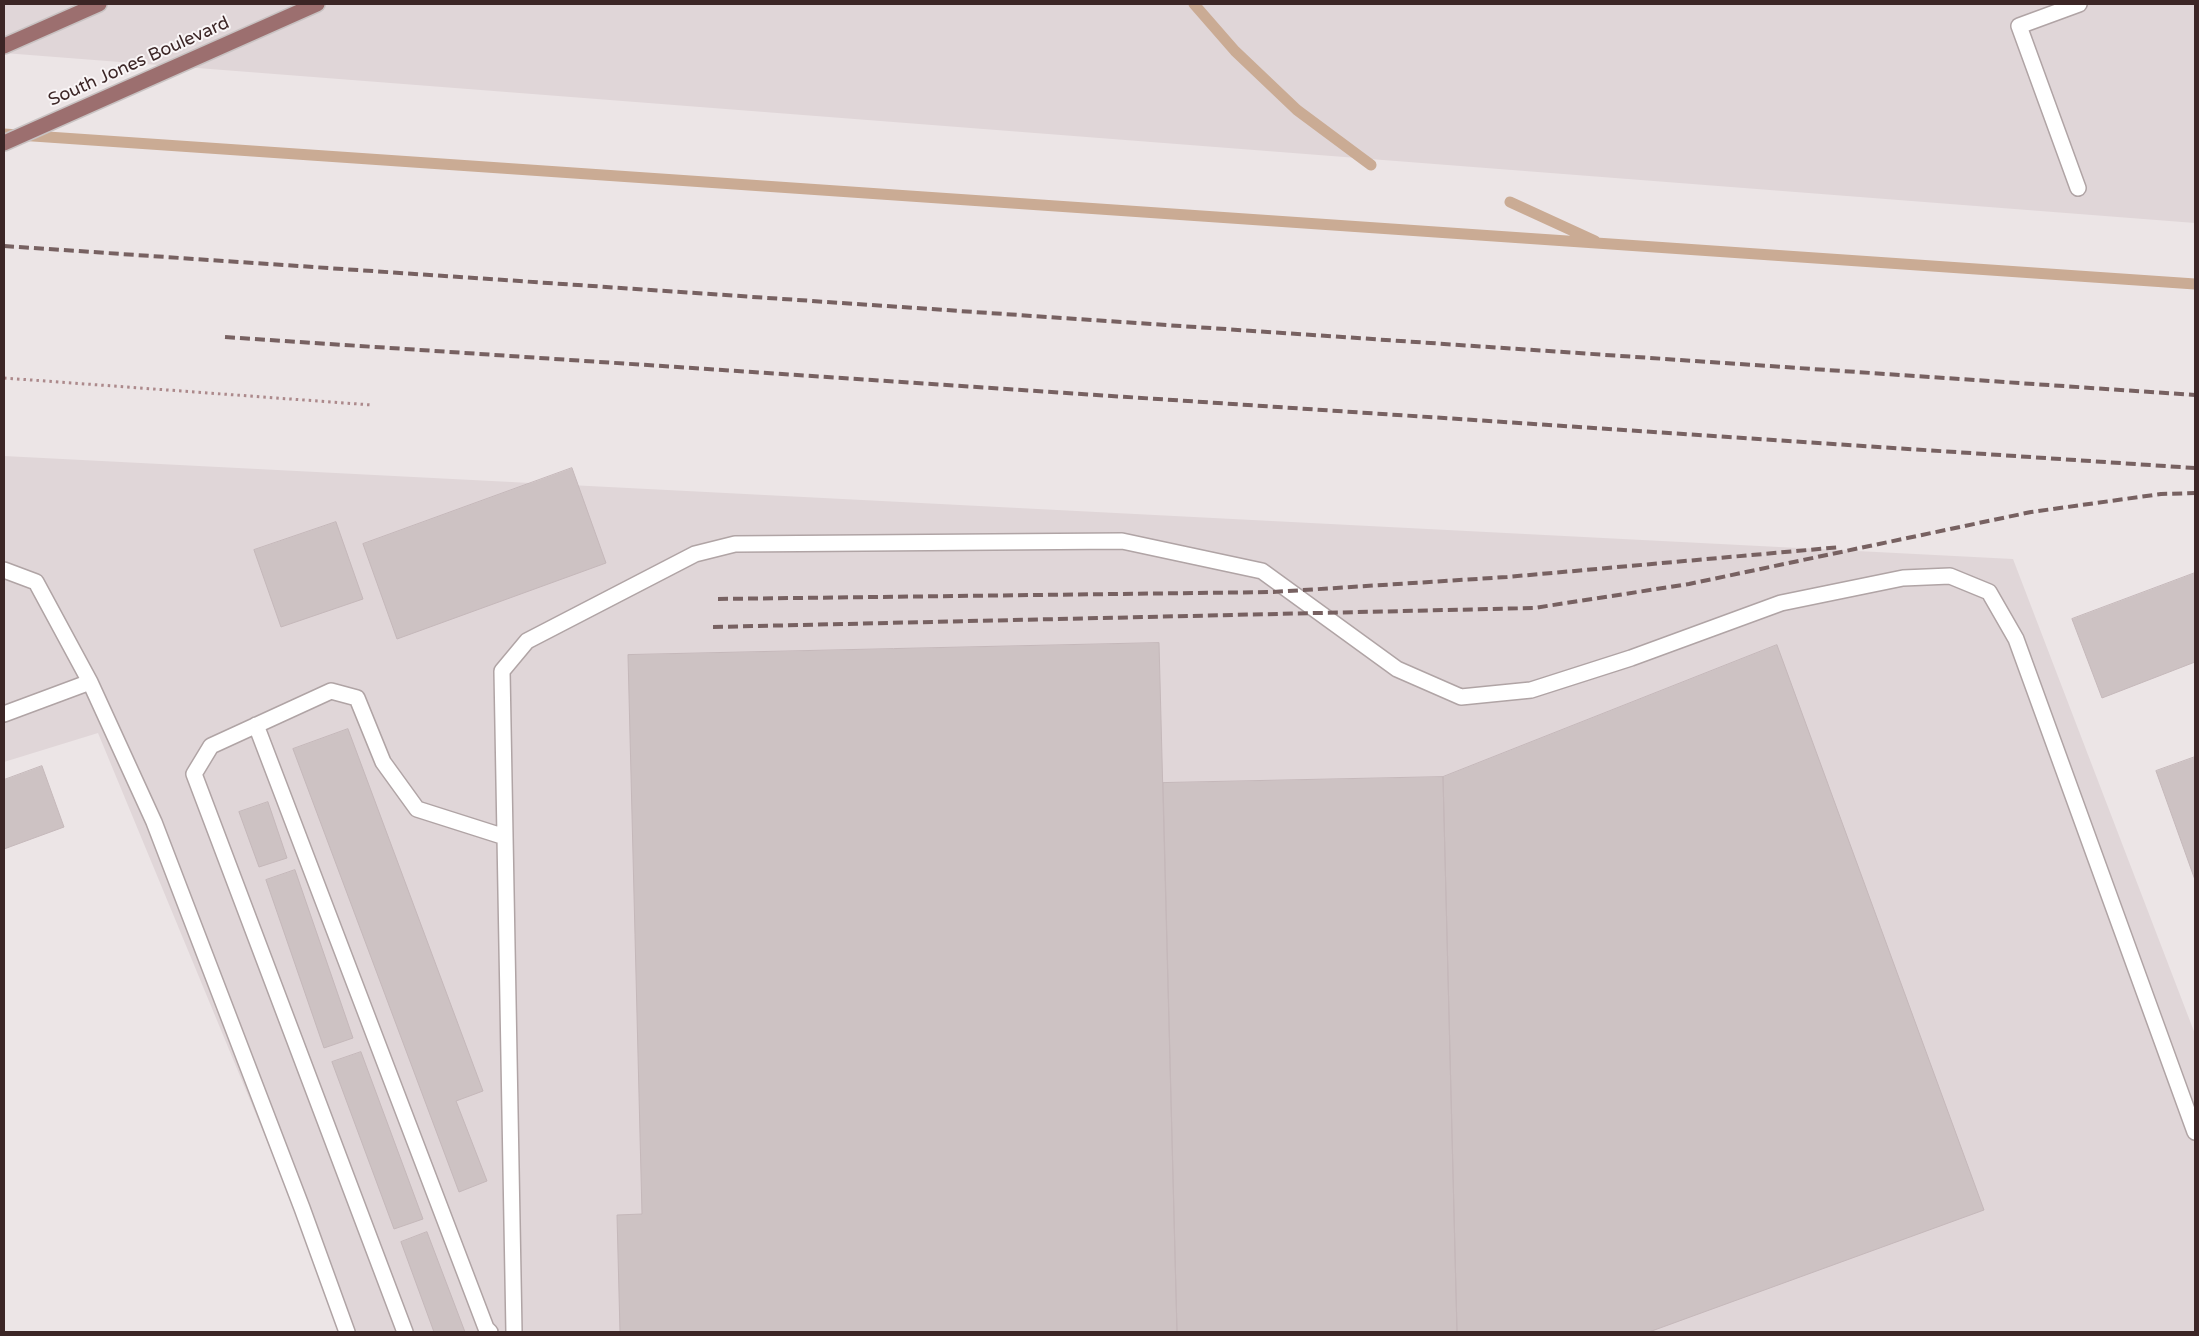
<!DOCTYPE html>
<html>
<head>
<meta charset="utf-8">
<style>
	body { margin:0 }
	#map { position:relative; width:2199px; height:1336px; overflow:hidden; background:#ece5e6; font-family:"Varela Round",sans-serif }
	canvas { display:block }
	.frame { position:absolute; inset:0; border:5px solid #3c2626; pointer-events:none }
</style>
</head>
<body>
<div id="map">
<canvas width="2199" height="1336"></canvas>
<div class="frame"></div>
</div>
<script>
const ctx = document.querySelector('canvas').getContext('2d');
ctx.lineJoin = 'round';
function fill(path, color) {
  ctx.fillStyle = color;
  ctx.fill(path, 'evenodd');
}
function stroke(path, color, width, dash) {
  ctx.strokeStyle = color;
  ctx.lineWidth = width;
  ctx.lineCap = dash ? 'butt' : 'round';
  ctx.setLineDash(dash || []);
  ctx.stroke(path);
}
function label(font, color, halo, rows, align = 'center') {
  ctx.font = font + ' "Varela Round",sans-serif';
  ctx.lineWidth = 4;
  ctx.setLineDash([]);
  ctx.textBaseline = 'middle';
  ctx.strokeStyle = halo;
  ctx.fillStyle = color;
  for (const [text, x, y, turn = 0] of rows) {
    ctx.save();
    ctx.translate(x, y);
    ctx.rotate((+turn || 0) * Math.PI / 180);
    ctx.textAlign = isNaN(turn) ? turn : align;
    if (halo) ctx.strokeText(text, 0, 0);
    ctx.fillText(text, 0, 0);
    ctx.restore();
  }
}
fill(new Path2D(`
	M4 4H2195V223L4 53Z
	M4 456 2013 559 2195 1034V1332H346L98 733 4 762Z`), '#e0d6d8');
stroke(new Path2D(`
	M1194 4 1235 51 1297 110 1371 165
	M4 134 2195 284
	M1510 202 1595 241`), '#caab94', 11);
const building = new Path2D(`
	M572 468 606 563 397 639 363 544Z
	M336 522 363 599 281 627 254 550Z
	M2195 573V662L2102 698 2072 619Z
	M1159 643 1177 1332H620L617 1215 642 1214 628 655Z
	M1777 645 1984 1210 1649 1332H1457L1443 777Z
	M348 729 483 1091 456 1101 487 1181 459 1192 293 749Z
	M2195 757V880L2156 771Z
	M42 766 64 827 4 849V780Z
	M1443 777 1457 1332H1177L1163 783Z
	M268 802 287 858 259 867 239 812Z
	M295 870 353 1038 324 1048 266 880Z
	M361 1052 423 1219 394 1229 332 1062Z
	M427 1232 465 1332H434L401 1242Z`);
fill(building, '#cdc2c3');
stroke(building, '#c5b8ba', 1);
const minor = new Path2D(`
	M2078 188 2019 26 2079 4
	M4 570 36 582 90 682 154 822 302 1208 347 1332
	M4 714 90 682
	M256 725 486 1328 490 1332
	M405 1332 194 774 211 746 331 691 357 698 383 762 417 809 505 837
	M514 1332 502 671 527 641 695 554 735 544 1122 541 1262 571 1397 669 1461 697 1531 690 1631 658 1781 603 1903 578 1950 576 1989 592 2016 639 2195 1132`);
const major = new Path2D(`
	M4 46 99 4
	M4 143 317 4`);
stroke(minor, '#b0a4a5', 18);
stroke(major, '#c8c2c2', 18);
stroke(new Path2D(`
	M4 378 372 405`), '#ac898b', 3, [2.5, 4]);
stroke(minor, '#fff', 15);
stroke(major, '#9c6f6f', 15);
stroke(new Path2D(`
	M4 246 2195 395
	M225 337 2195 468
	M718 599 1273 592 1507 577 1841 547
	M713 627 1534 608 1689 584 2031 512 2161 494 2195 493`), '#776161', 4, [10, 5]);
label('18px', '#3c2626', '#f9f5f6', [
	["South Jones Boulevard",139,62,-24]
]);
</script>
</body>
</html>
